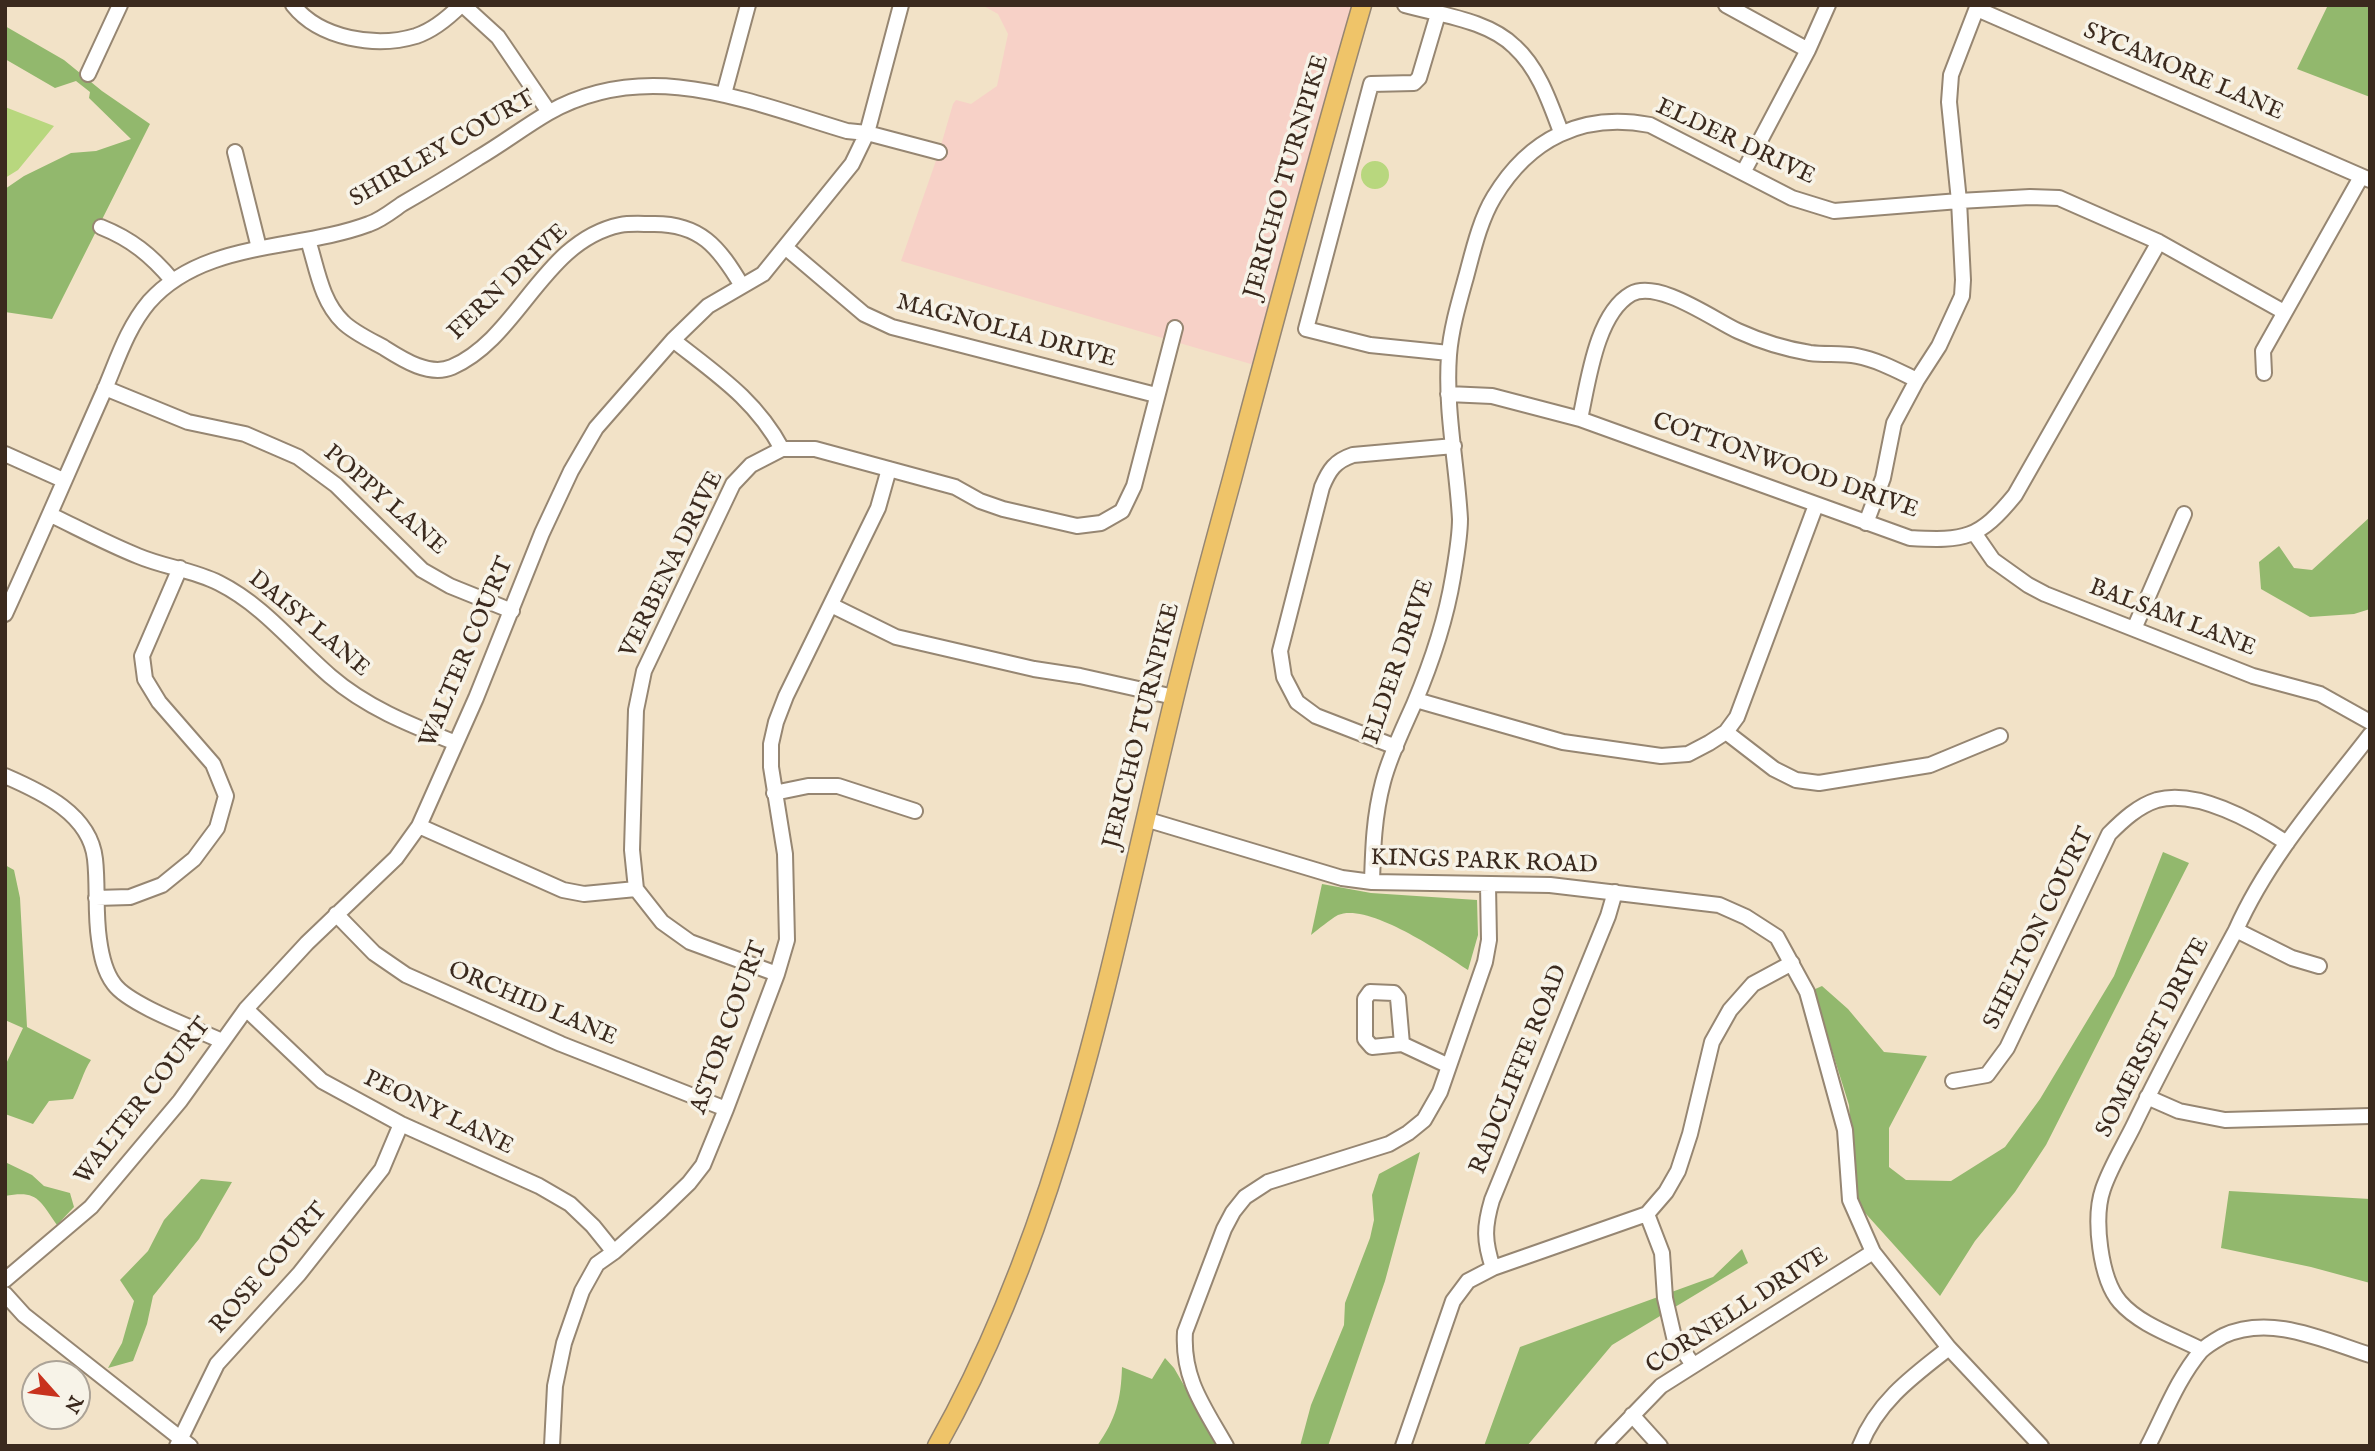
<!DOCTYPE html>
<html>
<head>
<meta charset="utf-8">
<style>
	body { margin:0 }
	#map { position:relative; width:2375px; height:1451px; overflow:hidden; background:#f2e2c7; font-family:"IM FELL English",serif }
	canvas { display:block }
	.frame { position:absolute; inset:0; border:7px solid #3b2a1e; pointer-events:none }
	.north { position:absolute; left:21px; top:1360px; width:70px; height:70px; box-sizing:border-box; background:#f7f3e8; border:2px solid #aca397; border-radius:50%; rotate:118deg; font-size:19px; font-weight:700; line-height:28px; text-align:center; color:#3b2a1e }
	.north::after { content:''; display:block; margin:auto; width:24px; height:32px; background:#c8321e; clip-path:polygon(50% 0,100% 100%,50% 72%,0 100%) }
</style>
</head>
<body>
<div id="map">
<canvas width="2375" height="1451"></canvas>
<div class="frame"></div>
<div class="north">N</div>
</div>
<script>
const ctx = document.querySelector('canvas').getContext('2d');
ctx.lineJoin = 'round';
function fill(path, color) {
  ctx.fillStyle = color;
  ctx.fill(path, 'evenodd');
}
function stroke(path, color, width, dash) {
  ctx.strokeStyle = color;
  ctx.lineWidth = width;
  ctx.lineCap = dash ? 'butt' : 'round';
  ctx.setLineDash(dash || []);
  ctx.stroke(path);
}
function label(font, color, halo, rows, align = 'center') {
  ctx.font = font + ' "IM FELL English",serif';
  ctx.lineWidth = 7;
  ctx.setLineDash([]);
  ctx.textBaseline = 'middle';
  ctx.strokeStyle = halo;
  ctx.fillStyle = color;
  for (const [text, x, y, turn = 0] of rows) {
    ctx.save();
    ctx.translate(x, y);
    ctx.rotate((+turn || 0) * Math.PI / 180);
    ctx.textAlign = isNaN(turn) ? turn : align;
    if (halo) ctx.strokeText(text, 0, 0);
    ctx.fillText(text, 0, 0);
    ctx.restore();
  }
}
fill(new Path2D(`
	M982 5H1355L1261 367 901 261 939 152 953 104 956 100 971 104 997 86 1008 34 998 14Z`), '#f7d1c7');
fill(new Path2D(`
	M5 107 54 126 18 170 5 178Z
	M1361 175a14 14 0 1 1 28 0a14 14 0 1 1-28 0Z`), '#b8d77e');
fill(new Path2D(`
	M2328 5H2370V97L2297 69Z
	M5 26 64 60 102 91 150 124 52 319 5 312V189L24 176 71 153 96 151 131 139 89 98 90 92 76 81 55 88 5 59Z
	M2370 517V609L2354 614 2310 617 2261 589 2259 562 2279 546 2294 568 2312 570Z
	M2163 852 2189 863 2046 1145 2015 1192 1975 1241 1940 1296 1857 1204 1849 1105 1813 990 1822 986 1848 1009 1884 1052 1927 1056 1889 1128V1167L1906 1180 1951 1181 2005 1147 2040 1099 2114 976Z
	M5 865 14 870 20 898 27 1027 91 1060C83 1072 80 1086 73 1099L49 1101 33 1124 5 1114V1066L23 1028 5 1020Z
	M1322 884 1371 893 1477 900 1478 935 1468 970C1443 953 1368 902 1338 915 1329 920 1319 929 1311 935Z
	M1420 1152 1385 1281 1328 1446H1300L1311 1405 1344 1325 1345 1303 1370 1238 1374 1220 1372 1195 1379 1174Z
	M5 1162 32 1175 44 1186 70 1193 74 1207 57 1225C39 1200 38 1190 5 1196Z
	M201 1179 232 1182 199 1239 153 1296 147 1324 133 1361 108 1368 122 1343 134 1301 120 1280 148 1251 164 1220Z
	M2229 1191 2370 1199V1283L2311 1267 2221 1248Z
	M1742 1249 1748 1263 1612 1345 1527 1446H1484L1520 1347 1713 1277Z
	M1165 1358 1174 1368 1219 1446H1097C1116 1419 1121 1400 1122 1367L1152 1379Z`), '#92b86d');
const minor = new Path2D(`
	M293 5C320 39 376 48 416 36 434 30 448 18 461 5
	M463 5 498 37 549 112
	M1405 5C1440 15 1488 20 1515 47 1539 69 1550 103 1561 132
	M1726 5 1808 50
	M1977 9 2370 180
	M1438 14 1419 78 1414 83 1371 84 1306 329 1370 345 1449 353
	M88 74 120 5
	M724 94 748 5
	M235 152 259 248
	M1744 171 1808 50 1828 5
	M101 227C131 239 151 255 172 280
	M308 240C317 268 321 301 343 322 353 332 370 340 383 347 402 359 429 377 452 367 519 338 543 241 620 225 630 223 642 224 652 224 700 223 719 247 742 286
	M785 247 864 314 892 327 1156 395
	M673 340C716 374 755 399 782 449
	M2264 373 2263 351 2361 177
	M105 388 188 422 245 434 298 457 336 485 422 570 450 586 512 611
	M1448 394 1492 396 1580 419 1910 538C1965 541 1979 539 2015 495L2159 242
	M1580 419C1588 383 1596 314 1631 294 1658 279 1714 320 1738 331 1760 341 1786 349 1810 353 1825 355 1842 353 1857 356 1878 360 1898 371 1917 380
	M5 454 63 480
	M51 515C80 529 108 544 138 556 164 567 193 570 219 583 263 605 293 644 330 676 367 708 411 725 456 743
	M1866 523 1883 478 1894 423 1917 380 1939 346 1962 296 1963 280 1959 201 1949 102 1951 75 1978 5
	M1975 534 1993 560 2028 585 2045 594 2253 676 2320 694 2370 722
	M831 605 896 637 1034 669 1080 676 1174 697
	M5 614C39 540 71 465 104 391 117 361 127 328 149 302 204 240 297 251 369 224 381 220 392 211 402 204 428 189 453 174 478 158 502 144 524 127 548 113 647 57 747 101 847 131L867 133 939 152
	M2134 629 2184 514
	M1416 700 1563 742 1661 756 1688 754 1709 743 1726 732 1737 717 1816 505
	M1726 732 1774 769 1796 780 1819 783 1930 765 2000 736
	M1396 747 1316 716 1297 702 1284 677 1280 651 1322 487C1329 470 1335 461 1353 455L1454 446
	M5 776C42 792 90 814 95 859 98 885 95 912 99 939 101 954 104 971 114 984 129 1005 196 1029 222 1041
	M774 793 808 786H838L915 811
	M1145 819 1342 878 1372 882 1550 885 1719 905 1746 917 1777 937 1807 992 1845 1130 1850 1200 1873 1252 1949 1348 2041 1446
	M419 826 563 890 584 894 636 889
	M1372 882C1373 848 1374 816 1383 782 1390 755 1403 729 1414 704 1431 664 1446 619 1453 577 1456 559 1460 537 1460 519 1457 464 1445 410 1449 355 1451 329 1459 302 1466 277 1473 251 1480 220 1494 197 1529 139 1582 112 1650 125L1792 198 1834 211 1959 201 2030 197 2059 198 2159 242 2284 312
	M96 898 130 897 162 885 194 859 217 828 226 796 213 764 159 702 145 679 142 656 180 568
	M336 914 374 953 406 975 561 1044 726 1109
	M2236 930 2292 958 2319 966
	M777 974 690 942 662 922 636 889 632 850 636 710 644 671 733 484 751 465 782 449H815L955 487 980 501 1003 509 1077 526 1101 523 1122 511 1134 486 1175 328
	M246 1009 322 1081 401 1124 539 1186 570 1204 593 1226 614 1252
	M1402 1044 1372 1047 1365 1039V999L1370 992 1394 993 1398 998 1402 1044 1449 1066
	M1953 1081 1987 1075 2007 1048 2109 834C2123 820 2138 806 2157 800 2197 789 2255 822 2287 843
	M2147 1097 2179 1111 2225 1120 2370 1116
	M1647 1214 1662 1253 1665 1298 1674 1337 1693 1365
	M1493 1268C1484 1241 1484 1227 1492 1200L1608 916 1615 892
	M5 1280 91 1207 180 1101 246 1009 307 943 396 858 419 826 476 698 542 533 571 471 596 428 673 340 708 306 763 274 852 164 867 133 901 5
	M5 1294 24 1315 190 1446
	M2202 1350C2175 1336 2140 1325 2120 1302 2100 1279 2093 1218 2103 1189 2110 1168 2123 1147 2133 1127 2165 1060 2201 995 2236 930 2268 858 2322 797 2370 735
	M1632 1415 1660 1446
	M177 1446 217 1364 299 1274 382 1169 401 1124
	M552 1446 555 1386 564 1343 582 1291 597 1264 614 1252 661 1210 689 1183 703 1165 726 1109 777 974 787 940 785 854 771 767V744L776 722 786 696 878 508 889 469
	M1226 1446C1204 1407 1182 1379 1185 1332L1224 1229 1233 1212 1245 1197 1268 1182 1389 1144 1408 1133 1424 1120 1440 1092 1485 962 1489 940 1488 885
	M1403 1446 1453 1301 1468 1281 1493 1268 1647 1214 1666 1192 1678 1171 1690 1134 1712 1042 1730 1010 1753 984 1792 963
	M1603 1446 1661 1386 1873 1252
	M1860 1446C1877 1402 1913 1376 1949 1348
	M2148 1446C2164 1415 2178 1378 2201 1351 2207 1345 2216 1340 2223 1336 2271 1314 2323 1340 2370 1355`);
const major = new Path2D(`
	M937 1446C1067 1215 1112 953 1174 699 1192 625 1212 552 1232 479 1274 321 1316 163 1362 5`);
stroke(minor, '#968672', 18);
stroke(major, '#968672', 21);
stroke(minor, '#fff', 14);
stroke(major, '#efc469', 18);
label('24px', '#3b2a1e', '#f7f3e8', [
	["SYCAMORE LANE",2183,73,23],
	["ELDER DRIVE",1735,143,25],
	["SHIRLEY COURT",443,150,-30],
	["JERICHO TURNPIKE",1288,177,-74],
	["FERN DRIVE",509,283,-44],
	["MAGNOLIA DRIVE",1006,332,15],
	["COTTONWOOD DRIVE",1785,467,19],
	["POPPY LANE",384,501,41],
	["VERBENA DRIVE",673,565,-64],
	["BALSAM LANE",2172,619,21],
	["DAISY LANE",308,625,40],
	["WALTER COURT",468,653,-67],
	["ELDER DRIVE",1400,662,-71],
	["JERICHO TURNPIKE",1143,726,-76],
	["KINGS PARK ROAD",1484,863,2],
	["SHELTON COURT",2040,929,-64],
	["ORCHID LANE",532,1005,23],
	["ASTOR COURT",730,1028,-70],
	["SOMERSET DRIVE",2154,1038,-63],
	["RADCLIFFE ROAD",1520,1070,-68],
	["WALTER COURT",144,1102,-52],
	["PEONY LANE",438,1114,26],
	["ROSE COURT",270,1269,-49],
	["CORNELL DRIVE",1738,1312,-33]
]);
</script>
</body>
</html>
